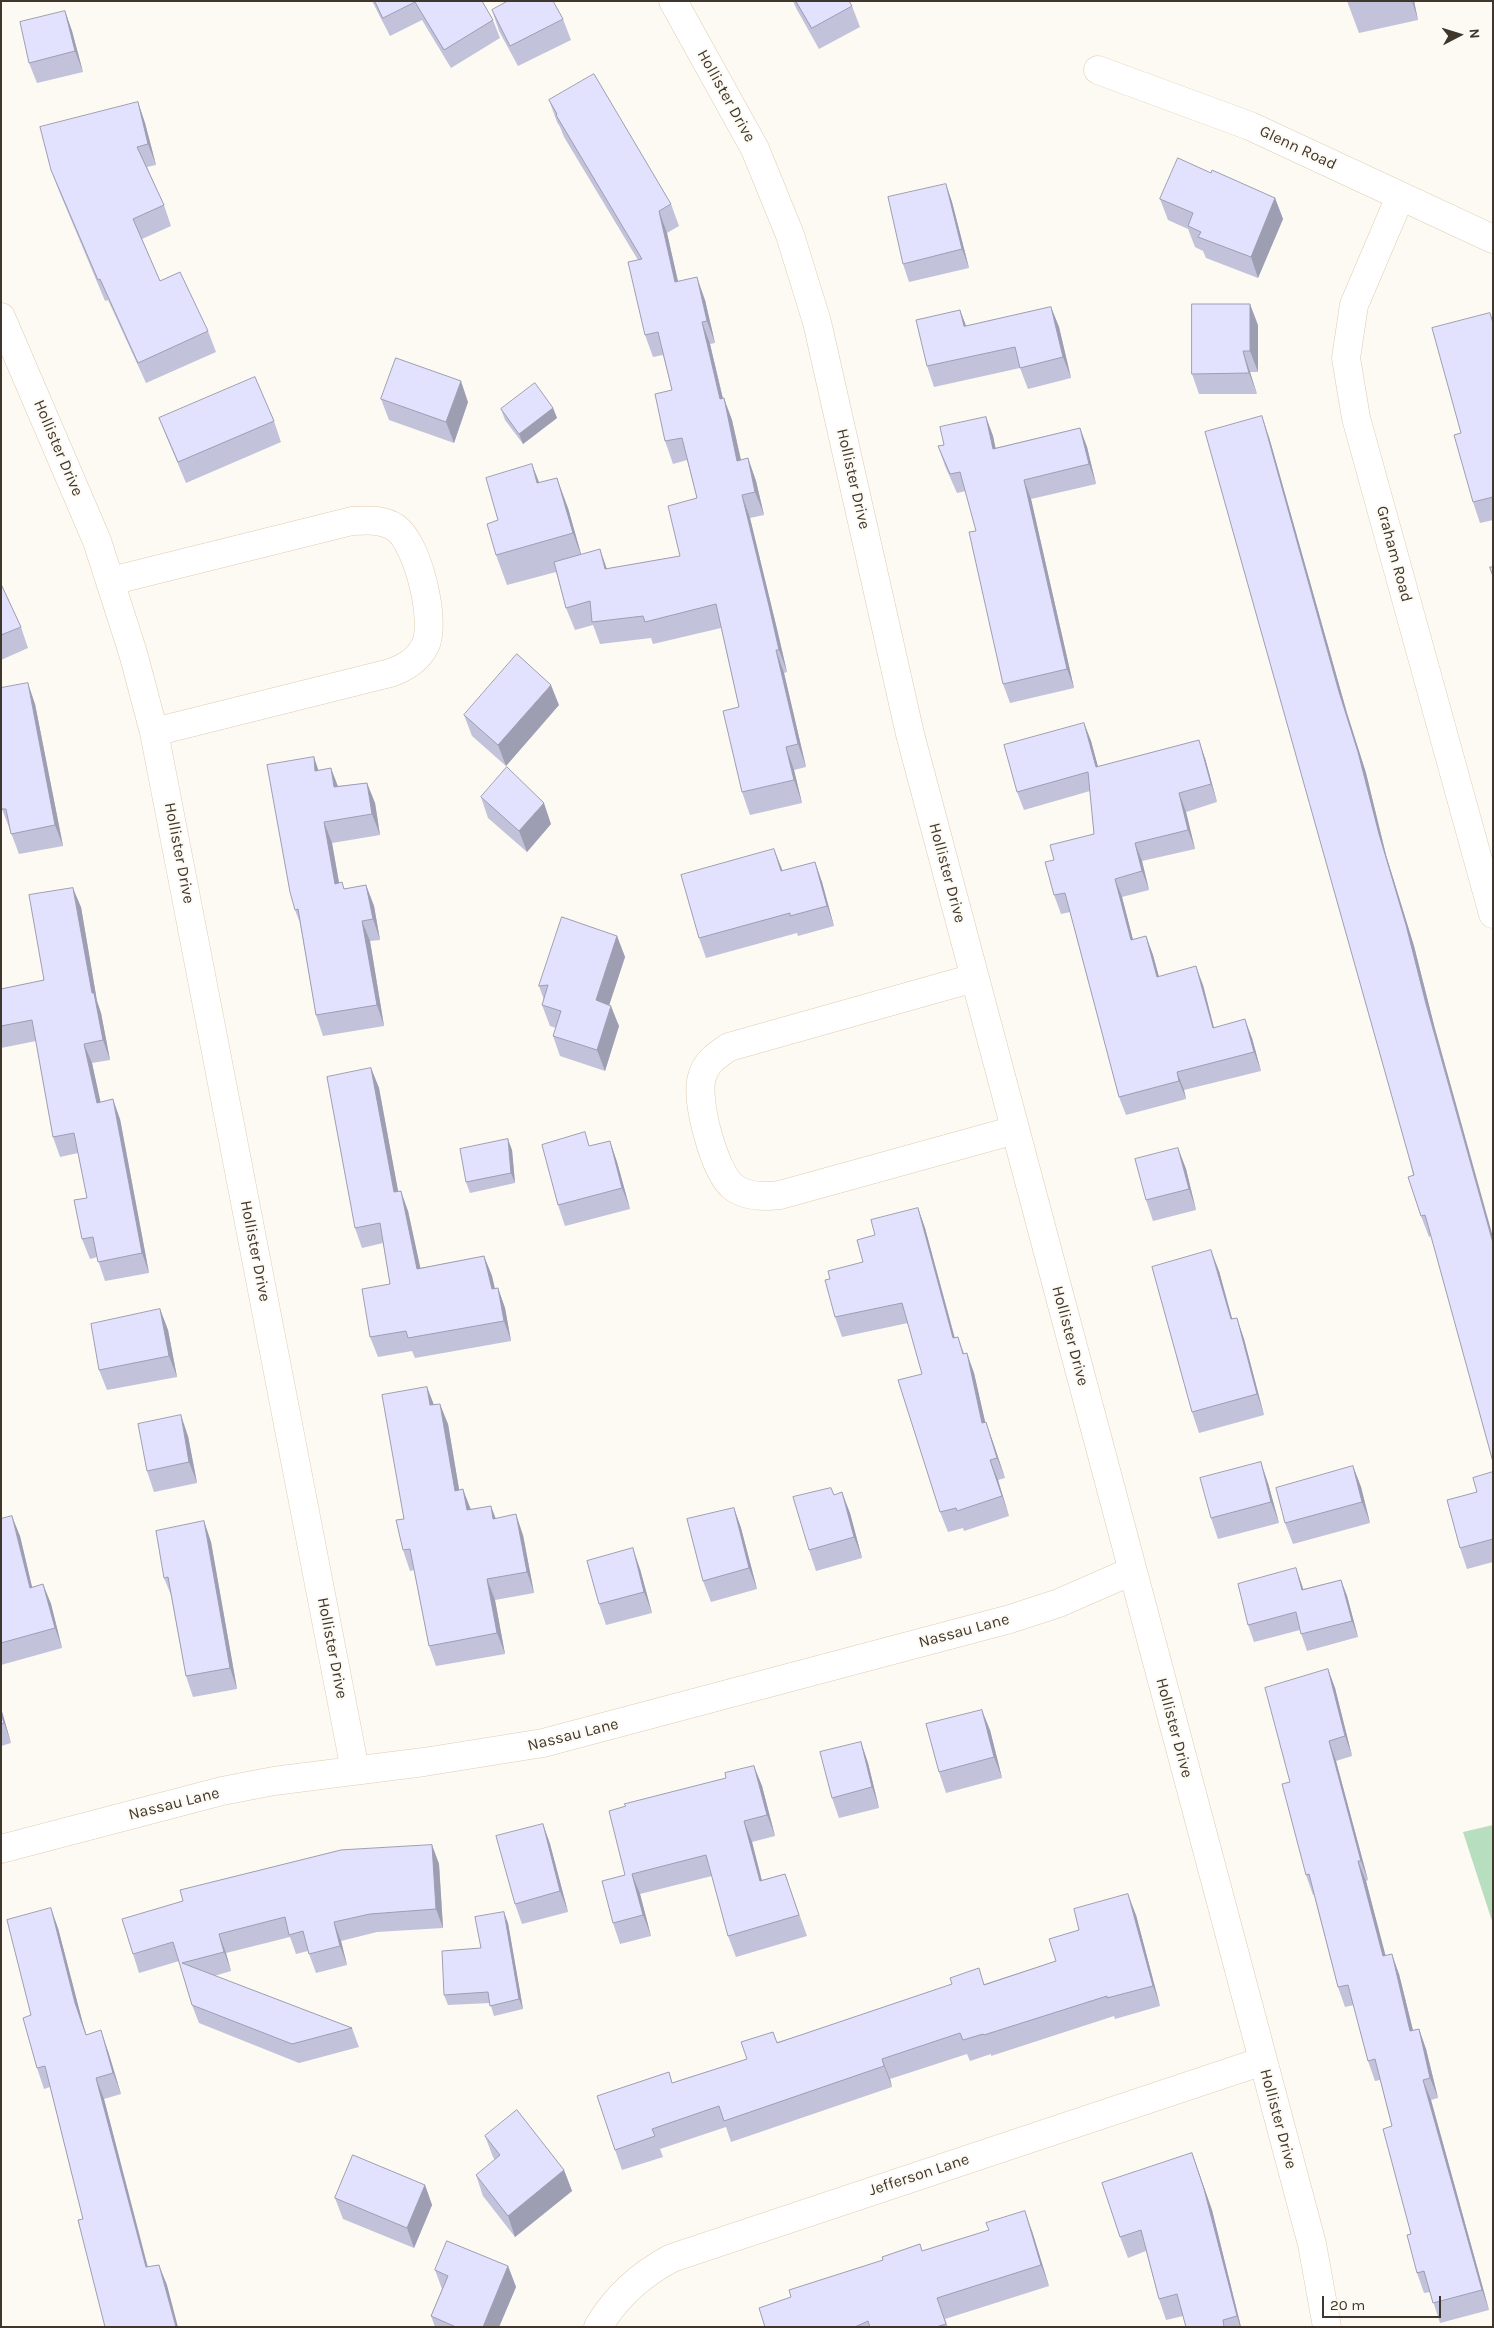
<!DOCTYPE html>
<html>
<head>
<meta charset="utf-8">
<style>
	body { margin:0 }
	#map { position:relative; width:1494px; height:2328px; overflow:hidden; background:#fdf9f3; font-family:Karla,sans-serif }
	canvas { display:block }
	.frame { position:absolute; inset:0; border:2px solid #3f372c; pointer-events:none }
	.north { position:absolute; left:1434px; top:10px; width:50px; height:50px; -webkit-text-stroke:4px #fdf9f3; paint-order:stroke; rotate:85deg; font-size:14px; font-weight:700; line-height:20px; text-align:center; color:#3f372c }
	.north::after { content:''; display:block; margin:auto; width:18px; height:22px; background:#3f372c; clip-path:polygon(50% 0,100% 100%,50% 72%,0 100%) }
	.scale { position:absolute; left:1322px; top:2296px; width:119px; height:22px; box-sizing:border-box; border:2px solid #3f372c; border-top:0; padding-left:6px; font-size:15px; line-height:18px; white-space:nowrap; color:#3f372c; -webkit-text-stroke:4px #fdf9f3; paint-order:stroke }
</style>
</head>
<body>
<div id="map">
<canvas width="1494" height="2328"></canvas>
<div class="frame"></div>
<div class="north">N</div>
<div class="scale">20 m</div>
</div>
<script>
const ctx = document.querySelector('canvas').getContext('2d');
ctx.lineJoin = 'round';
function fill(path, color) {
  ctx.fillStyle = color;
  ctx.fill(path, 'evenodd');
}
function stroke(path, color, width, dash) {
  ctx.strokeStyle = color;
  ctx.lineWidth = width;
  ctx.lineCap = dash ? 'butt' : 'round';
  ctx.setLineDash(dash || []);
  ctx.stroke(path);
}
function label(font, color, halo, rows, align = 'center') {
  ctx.font = font + ' Karla,sans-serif';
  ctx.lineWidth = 4;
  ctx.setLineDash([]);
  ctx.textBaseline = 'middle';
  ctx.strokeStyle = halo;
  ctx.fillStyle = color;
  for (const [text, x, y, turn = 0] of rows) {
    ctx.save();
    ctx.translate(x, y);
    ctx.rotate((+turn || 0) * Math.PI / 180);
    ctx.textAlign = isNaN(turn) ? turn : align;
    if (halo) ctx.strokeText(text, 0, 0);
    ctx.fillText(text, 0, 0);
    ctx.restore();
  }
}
fill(new Path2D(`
	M1493 1825V1924L1463 1832Z`), '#b7dfbf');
const minor = new Path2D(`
	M673 1 755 149 790 235 817 322 910 734 1312 2244 1327 2327
	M1098 70 1250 126 1493 239
	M1400 197 1354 305 1346 358 1356 418 1493 914
	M1 317 97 541 133 653 154 732 355 1770
	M111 581 352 521C367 520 383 519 396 528 418 544 437 622 425 646 417 661 405 668 390 673L154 732
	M974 978 729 1047C717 1055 706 1062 702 1077 695 1100 714 1170 732 1186 745 1197 764 1197 780 1195L1015 1130
	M1 1849 222 1791 274 1781 424 1762 543 1743 1010 1619 1059 1603 1132 1571
	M598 2327C616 2297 641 2274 672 2258L1263 2061`);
stroke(minor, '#e1ccb0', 29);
stroke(minor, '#fff', 28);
fill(new Path2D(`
	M372 1H482L493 20 500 38 451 68 422 20 390 36Z
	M793 1H849L852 6 860 27 819 49 796 8Z
	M1347 1H1414L1418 20 1359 33Z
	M492 10 563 19 571 40 518 66 499 31Z
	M65 11 72 31 83 72 37 83 29 63Z
	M549 100 671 204 679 226 667 233 678 281 705 300 715 343 710 344 723 398 732 420 741 460 748 458 756 481 764 515 750 518 777 629 787 672 784 673 806 767 794 770 802 803 750 815 742 792 739 707 721 628 653 644 651 638 600 644 593 625 575 630 566 608 556 572 507 585 496 555 498 520 539 483 568 508 581 555 607 569 680 556 697 498 687 460 673 464 665 441 672 390 663 355 653 357 645 335 638 260 564 137 560 127 557 122Z
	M138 102 145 123 156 165 147 167 164 205 171 226 142 239 160 281 208 331 216 352 146 383 108 300 105 301 59 191 51 170Z
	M1211 173 1275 198 1283 219 1258 278 1206 258 1203 251 1195 247 1188 229 1168 220 1160 199Z
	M946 184 952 202 969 268 909 282 903 264Z
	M1051 307 1059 327 1071 378 1028 389 1020 368 934 387 927 366 960 310 966 326Z
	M1493 321V520L1480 523 1473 502 1461 433Z
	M1258 325V372H1250L1257 394H1199L1192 374Z
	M381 399 468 402 454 443 389 420Z
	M553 408 557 418 523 444 505 420 501 409Z
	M986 417 993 436 995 448 1080 428 1087 447 1096 484 1031 499 1074 688 1010 703 1003 684 976 531 966 491 957 493 945 466 938 446 944 445Z
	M159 418 274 421 281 442 186 483 167 438Z
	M1269 437 1347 713 1366 773 1386 855 1414 946 1434 1025 1431 1236 1429 1237 1421 1216Z
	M1 584 21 627 28 648 1 660Z
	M35 704 63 846 19 854 2 809Z
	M559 705 506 766 472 736 464 715Z
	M1084 723 1091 741 1098 767 1205 758 1217 802 1186 812 1195 849 1142 861 1149 890 1122 897 1133 940 1146 936 1153 955 1159 977 1203 985 1214 1028 1252 1038 1261 1071 1184 1090 1186 1099 1126 1115 1119 1097 1070 912 1061 914 1054 895V860L1094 834 1090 791 1024 810 1017 792Z
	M314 757 318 771 338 786 367 783 375 803 380 835 332 843 339 883 345 889 366 885 374 906 380 940 370 941 384 1026 323 1036 316 1015 300 923 295 910Z
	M481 797 551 824 527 852 488 818Z
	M815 862 822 882 834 926 798 936 797 933 706 958 699 938 782 871Z
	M81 907 97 1001 101 1013 110 1060 92 1063 100 1102 120 1119 149 1273 105 1281 97 1257 90 1259 82 1239 87 1198 78 1153 60 1157 53 1137 36 1041 1 1048V989L44 980Z
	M617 936 625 957 609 1005 619 1026 605 1071 560 1056 553 1036 556 1028 550 1026 542 1005 544 1000 539 986Z
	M371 1068 379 1088 398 1192 408 1211 420 1268 484 1256 492 1276 495 1288H498L505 1308 511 1341 415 1358 412 1351 378 1357 370 1337 390 1284 383 1243 362 1248 355 1228Z
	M610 1141 617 1162 630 1209 565 1226 558 1205 590 1146Z
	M1178 1148 1186 1169 1196 1210 1153 1221 1146 1200Z
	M512 1150 515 1183 470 1193 466 1182Z
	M918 1208 925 1228 955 1338 958 1337 964 1353 974 1373 985 1422 993 1442 1005 1478 998 1480 1009 1516 964 1531 963 1528 948 1532 940 1512 922 1374 908 1323 842 1337 835 1317 830 1279 863 1262 875 1235Z
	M1219 1271 1232 1319 1237 1318 1244 1339 1264 1415 1199 1433 1192 1412Z
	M160 1309 168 1330 177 1377 107 1390 99 1370Z
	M427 1387 434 1405 448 1424 459 1490 471 1509 496 1519 523 1535 534 1593 495 1600 505 1654 436 1666 429 1646 414 1570 410 1571 403 1550 404 1519Z
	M188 1436 197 1483 154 1492 147 1471Z
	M1353 1466 1361 1487 1370 1523 1293 1544 1285 1523Z
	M1493 1472V1562L1467 1569 1460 1548 1477 1492Z
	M1268 1483 1279 1523 1218 1539 1211 1518Z
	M834 1495 850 1513 862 1558 816 1571 809 1550Z
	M734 1508 741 1528 757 1589 711 1602 703 1581Z
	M1 1519 20 1536 32 1587 43 1584 51 1604 62 1648 1 1665Z
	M204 1521 211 1542 237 1689 193 1697 186 1676 171 1595 164 1578Z
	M640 1569 652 1613 606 1625 599 1604Z
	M1341 1580 1347 1596 1358 1637 1307 1651 1300 1630 1254 1642 1248 1625 1302 1585 1303 1589Z
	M1328 1669 1335 1688 1352 1756 1336 1761 1368 1880 1366 1881 1385 1956 1399 1974 1413 2030 1419 2029 1426 2049 1438 2098 1431 2100 1489 2310 1440 2323 1430 2292 1424 2293 1417 2273 1392 2126 1380 2080 1375 2081 1368 2061 1354 2005 1345 2007 1338 1987 1314 1895H1313L1306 1875 1290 1782Z
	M1 1708 11 1743 1 1746Z
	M990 1730 1002 1778 946 1793 939 1772Z
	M861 1742 868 1763 879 1808 839 1818 832 1798Z
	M754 1766 762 1786 775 1836 752 1842 762 1880 785 1874 807 1936 736 1957 728 1936 712 1876 640 1894 651 1936 620 1944 613 1923 625 1875 726 1778Z
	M543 1824 550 1844 568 1912 522 1924 515 1904Z
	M432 1845 439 1864 443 1928 377 1932 341 1941 347 1965 316 1973 308 1951 296 1954 290 1937 226 1953 231 1971 214 1976 352 2028 359 2047 299 2063 199 2023 192 2005 179 1961 139 1973 133 1954Z
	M1136 1915 1160 2006 1115 2019 1114 2016 991 2056V2054L970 2061 967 2054 890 2079 892 2087 731 2142 726 2127 660 2149 663 2157 622 2170 615 2150 673 2083 747 2059 777 2042 984 1984 1056 1961Z
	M508 1923 523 2009 494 2016 490 2003 448 2005 444 1995 481 1948Z
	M58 1928 83 2024 86 2035 108 2051 121 2094 104 2099 148 2267 167 2285 83 2219 50 2087 44 2089 37 2068 31 2015Z
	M485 2136 564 2170 572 2191 515 2237 483 2196 476 2175 495 2160 493 2157Z
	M1192 2153 1212 2210 1241 2327H1186L1183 2316 1166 2320 1159 2299 1146 2251 1128 2258 1120 2237Z
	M425 2185 432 2205 414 2248 343 2219 335 2198Z
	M1032 2231 1049 2286 945 2319 948 2327H765L791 2297 922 2251Z
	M508 2266 516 2287 499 2327H435L431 2316 442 2289 435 2270Z`), '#c2c2db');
fill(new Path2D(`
	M1412 1H1414L1418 20Z
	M65 11 72 31 83 72 75 51Z
	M138 102 145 123 156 165 148 144Z
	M946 184 952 202 969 268 962 249Z
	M1275 198 1283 219 1258 278 1251 257Z
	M659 211 667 233 683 304 675 282Z
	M697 277 705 300 715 343 707 321Z
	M1250 304 1258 325V372L1250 351Z
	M1051 307 1059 327 1071 378 1063 357Z
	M960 310 968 331 964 326Z
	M702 322 710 344 728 421 720 399Z
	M1243 351 1250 372 1257 394 1249 373Z
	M461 381 468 402 454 443 446 422Z
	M724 398 732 420 746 483 737 461Z
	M553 408 557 418 523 444 519 434Z
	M1262 416 1269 437 1347 713 1366 773 1386 855 1414 946 1434 1025 1493 1237V1243Z
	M986 417 993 436 1000 468 993 449Z
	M1080 428 1087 447 1096 484 1089 464Z
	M748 458 756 481 764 515 755 492Z
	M532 464 544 495 537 483Z
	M557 478 568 508 584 564 573 533Z
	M1024 480 1031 499 1074 688 1067 669Z
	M742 495 750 518 777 629 787 672 779 650Z
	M600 549 608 572 605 569Z
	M776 650 784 673 806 767 798 744Z
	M28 683 35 704 63 846 55 825Z
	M551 685 559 705 506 766 498 745Z
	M1084 723 1091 741 1103 785 1096 767Z
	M1199 740 1205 758 1217 802 1211 784Z
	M786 747 794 770 802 803 794 780Z
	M314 757 321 778 315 771Z
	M331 768 339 789 334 787Z
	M367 783 375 803 380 835 372 814Z
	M1179 793 1186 812 1195 849 1188 830Z
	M544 803 551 824 527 852 519 831Z
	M324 822 332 843 343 905 335 884Z
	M1135 843 1142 861 1149 890 1142 871Z
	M774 849 782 869 788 891 781 871Z
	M815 862 822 882 834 926 827 906Z
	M1115 879 1122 897 1138 959 1131 940Z
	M366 885 374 906 380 940 373 919Z
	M73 888 81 907 97 1001 101 1013 110 1060 103 1040 92 993Z
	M362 921 370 941 384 1026 377 1005Z
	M617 936 625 957 604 1021 596 1000Z
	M1146 936 1153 955 1164 995 1157 977Z
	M1196 966 1203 985 1219 1047 1213 1028Z
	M611 1006 619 1026 605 1071 597 1050Z
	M1245 1019 1252 1038 1261 1071 1254 1052Z
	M84 1044 92 1063 105 1122 97 1103Z
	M371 1068 379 1088 402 1212 394 1192Z
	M1177 1072 1184 1090 1186 1099 1179 1081Z
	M113 1099 120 1119 149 1273 142 1253Z
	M508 1139 512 1150 515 1183 511 1173Z
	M610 1141 617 1162 630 1209 622 1188Z
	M1178 1148 1186 1169 1196 1210 1189 1189Z
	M401 1191 408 1211 425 1289 417 1269Z
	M918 1208 925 1228 960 1358 953 1338Z
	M1211 1250 1219 1271 1238 1340 1231 1319Z
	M484 1256 492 1276 499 1309 492 1289Z
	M498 1288 505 1308 511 1341 504 1321Z
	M160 1309 168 1330 177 1377 169 1356Z
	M1237 1318 1244 1339 1264 1415 1257 1394Z
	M967 1353 974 1373 990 1443 982 1423Z
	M427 1387 435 1408 430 1405Z
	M440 1404 448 1424 463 1512 455 1491Z
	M181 1415 188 1436 197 1483 189 1462Z
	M986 1422 993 1442 1005 1478 997 1458Z
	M990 1460 998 1480 1009 1516 1002 1496Z
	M1261 1462 1268 1483 1279 1523 1271 1502Z
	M1353 1466 1361 1487 1370 1523 1362 1502Z
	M463 1489 471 1510H467Z
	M842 1492 850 1513 862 1558 854 1537Z
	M491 1506 499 1527 493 1519Z
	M734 1508 741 1528 757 1589 749 1568Z
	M516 1514 523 1535 534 1593 527 1572Z
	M12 1516 20 1536 37 1608 30 1588Z
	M204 1521 211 1542 237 1689 230 1668Z
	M633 1548 640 1569 652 1613 644 1592Z
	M1296 1568 1302 1585 1308 1606 1302 1590Z
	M487 1579 495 1600 505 1654 497 1633Z
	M1341 1580 1347 1596 1358 1637 1352 1621Z
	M43 1584 51 1604 62 1648 55 1628Z
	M1328 1669 1335 1688 1352 1756 1345 1736Z
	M1 1708 11 1743 1 1714Z
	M982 1710 990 1730 1002 1778 994 1757Z
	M1329 1741 1336 1761 1368 1880 1361 1861Z
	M861 1742 868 1763 879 1808 872 1787Z
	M754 1766 762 1786 775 1836 767 1815Z
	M744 1821 752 1842 767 1902 760 1881Z
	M543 1824 550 1844 568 1912 560 1891Z
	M432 1845 439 1864 443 1928 436 1909Z
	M1358 1861 1366 1881 1391 1976 1383 1956Z
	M632 1874 640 1894 651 1936 643 1915Z
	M1128 1894 1136 1915 1160 2006 1153 1986Z
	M51 1908 58 1928 83 2024 93 2055 75 2003Z
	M504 1912 508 1923 523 2009 519 1999Z
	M334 1922 341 1941 347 1965 340 1946Z
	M219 1934 226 1953 231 1971 224 1952Z
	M1392 1954 1399 1974 1418 2051 1410 2031Z
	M1419 2029 1426 2049 1438 2098 1430 2078Z
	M101 2030 108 2051 121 2094 113 2073Z
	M882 2059 890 2079 892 2087 884 2066Z
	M96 2078 104 2099 153 2288 146 2267Z
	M1423 2080 1431 2100 1489 2310 1482 2290Z
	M1192 2153 1212 2210 1241 2327H1240L1237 2316Z
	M564 2170 572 2191 515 2237 508 2216Z
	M425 2185 432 2205 414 2248 407 2228Z
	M1025 2211 1032 2231 1049 2286 1041 2265Z
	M159 2265 167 2285 178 2327H176Z
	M508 2266 516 2287 499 2327H483Z`), '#9e9eb2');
const building = new Path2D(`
	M375 1H482L493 20 444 50 415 2 383 18Z
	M508 1H553L563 19 510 46 492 10Z
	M796 1H849L852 6 812 28Z
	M65 11 75 51 29 63 20 22Z
	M594 74 671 204 659 211 675 282 697 277 707 321 702 322 720 399 724 398 737 461 748 458 755 492 742 495 769 606 779 650H776L798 744 786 747 794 780 742 792 723 711 739 707 716 604 645 622 643 616 592 622 590 601 566 608 554 562 600 549 605 569 680 556 668 506 697 498 682 438 665 441 655 394 672 390 658 332 645 335 628 262 642 259 556 115 557 114 549 100Z
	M138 102 148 144 137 147 164 205 133 219 160 281 180 272 208 331 138 363 100 279 98 280 51 170 40 127Z
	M1178 158 1211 173 1212 170 1275 198 1251 257 1198 237 1201 232 1188 226 1193 213 1160 199Z
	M946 184 962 249 903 264 888 197Z
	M1192 304H1250V351H1243L1249 373 1192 374Z
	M1051 307 1063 357 1020 368 1015 347 927 366 916 320 960 310 964 326Z
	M1490 313 1493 323V497L1473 502 1454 435 1461 433 1432 328Z
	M396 358 461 381 446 422 381 399Z
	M255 377 274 421 178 462 159 418Z
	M535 383 553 408 519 434 501 409Z
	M1262 416 1339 692 1358 752 1379 834 1406 925 1426 1004 1493 1243V1462L1429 1229 1425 1215 1421 1216 1408 1177 1414 1175 1205 432Z
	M986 417 993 449 1080 428 1089 464 1024 480 1067 669 1003 684 969 532 976 531 960 472 950 474 938 446 944 445 940 427Z
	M532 464 537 483 557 478 573 533 496 555 487 524 498 520 486 478Z
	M1490 567H1493V576Z
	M1 584 21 627 1 635Z
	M517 654 551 685 498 745 464 715Z
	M28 683 55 825 11 834 6 809H2L1 806V688Z
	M1084 723 1096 767 1199 740 1211 784 1179 793 1188 830 1135 843 1142 871 1115 879 1131 940 1146 936 1157 977 1196 966 1213 1028 1245 1019 1254 1052 1177 1072 1179 1081 1119 1097 1065 893 1054 895 1045 862 1054 860 1050 845 1094 834 1088 772 1017 792 1004 745Z
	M314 757 315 771 331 768 334 787 367 783 372 814 324 822 335 884 342 882 344 889 366 885 373 919 362 921 377 1005 316 1015 298 909 295 910 290 892 267 765Z
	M507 767 544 803 519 831 481 797Z
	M774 849 781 871 815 862 827 906 790 916V913L699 938 681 875Z
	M73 888 92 993H94L103 1040 84 1044 97 1103 113 1099 142 1253 98 1262 93 1237 82 1239 74 1200 87 1198 74 1133 53 1137 32 1020 1 1026V989L44 980 29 895Z
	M562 917 617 936 596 1000 611 1006 597 1050 553 1036 561 1011 542 1005 548 985 539 986Z
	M371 1068 394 1192 401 1191 417 1269 484 1256 492 1289 498 1288 504 1321 408 1338 406 1331 370 1337 362 1289 390 1284 380 1223 355 1228 327 1077Z
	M585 1132 589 1146 610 1141 622 1188 558 1205 542 1145Z
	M508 1139 511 1173 466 1182 460 1149Z
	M1178 1148 1189 1189 1146 1200 1135 1159Z
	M918 1208 953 1338 958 1337 963 1354 967 1353 982 1423 986 1422 997 1458 990 1460 1002 1496 957 1511 956 1508 940 1512 898 1380 922 1374 902 1303 835 1317 825 1280 830 1279 828 1271 863 1262 857 1240 875 1235 871 1220Z
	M1211 1250 1231 1319 1237 1318 1257 1394 1192 1412 1152 1267Z
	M160 1309 169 1356 99 1370 91 1324Z
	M427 1387 430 1405 440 1404 455 1491 463 1489 467 1510 491 1506 493 1519 516 1514 527 1572 487 1579 497 1633 429 1646 410 1549 403 1550 396 1520 404 1519 382 1395Z
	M181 1415 189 1462 147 1471 138 1424Z
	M1261 1462 1271 1502 1211 1518 1200 1478Z
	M1353 1466 1362 1502 1285 1523 1276 1488Z
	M1493 1472V1539L1460 1548 1447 1500 1477 1492 1473 1478Z
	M831 1488 834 1495 842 1492 854 1537 809 1550 793 1497Z
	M734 1508 749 1568 703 1581 687 1519Z
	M12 1516 30 1588 43 1584 55 1628 1 1643V1519Z
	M204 1521 230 1668 186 1676 168 1577 164 1578 156 1531Z
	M633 1548 644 1592 599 1604 587 1561Z
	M1296 1568 1302 1590 1341 1580 1352 1621 1301 1634 1296 1612 1248 1625 1238 1584Z
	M1328 1669 1345 1736 1329 1741 1361 1861H1358L1383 1956 1392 1954 1410 2031 1419 2029 1430 2078 1423 2080 1482 2290 1433 2303 1424 2271 1417 2273 1407 2235 1411 2234 1383 2129 1392 2126 1375 2059 1368 2061 1348 1985 1338 1987 1309 1874 1306 1875 1282 1784 1290 1782 1265 1688Z
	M982 1710 994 1757 939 1772 926 1724Z
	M1 1714 4 1723 1 1724Z
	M861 1742 872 1787 832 1798 820 1752Z
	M754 1766 767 1815 744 1821 760 1881 785 1874 799 1915 728 1936 706 1855 632 1874 643 1915 613 1923 602 1881 625 1875 609 1811 626 1806 624 1804 726 1778 725 1773Z
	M543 1824 560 1891 515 1904 496 1836Z
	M432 1845 436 1909 370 1914 334 1922 340 1946 309 1954 303 1931 289 1935 285 1917 219 1934 224 1952 182 1963 352 2028 292 2044 192 2005 173 1942 133 1954 122 1919 183 1901 180 1890 341 1850Z
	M1128 1894 1153 1986 1107 1998V1996L984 2035 983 2034 963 2040 960 2033 882 2059 884 2066 724 2121 719 2106 652 2129 655 2136 615 2150 597 2096 669 2072 672 2083 747 2059 741 2042 773 2032 777 2043 952 1984 950 1978 979 1968 984 1985 1056 1961 1049 1939 1079 1930 1074 1909Z
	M51 1908 75 2003 86 2035 101 2030 113 2073 96 2078 146 2267 159 2265 176 2327H105L78 2220 83 2219 45 2066 37 2068 23 2018 31 2015 7 1920Z
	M504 1912 519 1999 490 2006 488 1992 444 1995 442 1951 481 1948 475 1917Z
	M517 2110 564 2170 508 2216 476 2175 500 2155 485 2136Z
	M1192 2153 1204 2189 1237 2316 1223 2320 1224 2327H1186L1177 2294 1159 2299 1141 2230 1120 2237 1102 2183Z
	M353 2155 425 2185 407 2228 335 2198Z
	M1025 2211 1041 2265 937 2298 946 2324 936 2327H870L868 2321 855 2327H765L759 2308 791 2297 789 2290 883 2260 882 2257 920 2244 922 2251 989 2230 986 2223Z
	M447 2241 508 2266 483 2327H456L431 2316 448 2276 435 2270Z`);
fill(building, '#e2e2ff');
stroke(building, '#9e9eb2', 1);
label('16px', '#3f372c', '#fdf9f3', [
	["Hollister Drive",726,96,61],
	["Glenn Road",1298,148,25],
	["Hollister Drive",58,448,67],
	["Hollister Drive",853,479,77],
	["Graham Road",1394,554,75],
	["Hollister Drive",179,853,79],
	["Hollister Drive",947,873,75],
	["Hollister Drive",255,1251,79],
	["Hollister Drive",1070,1336,75],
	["Nassau Lane",964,1631,-15],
	["Hollister Drive",332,1648,79],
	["Hollister Drive",1174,1728,75],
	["Nassau Lane",573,1735,-14],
	["Nassau Lane",174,1804,-14],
	["Hollister Drive",1278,2119,75],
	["Jefferson Lane",919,2175,-18]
]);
</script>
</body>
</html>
